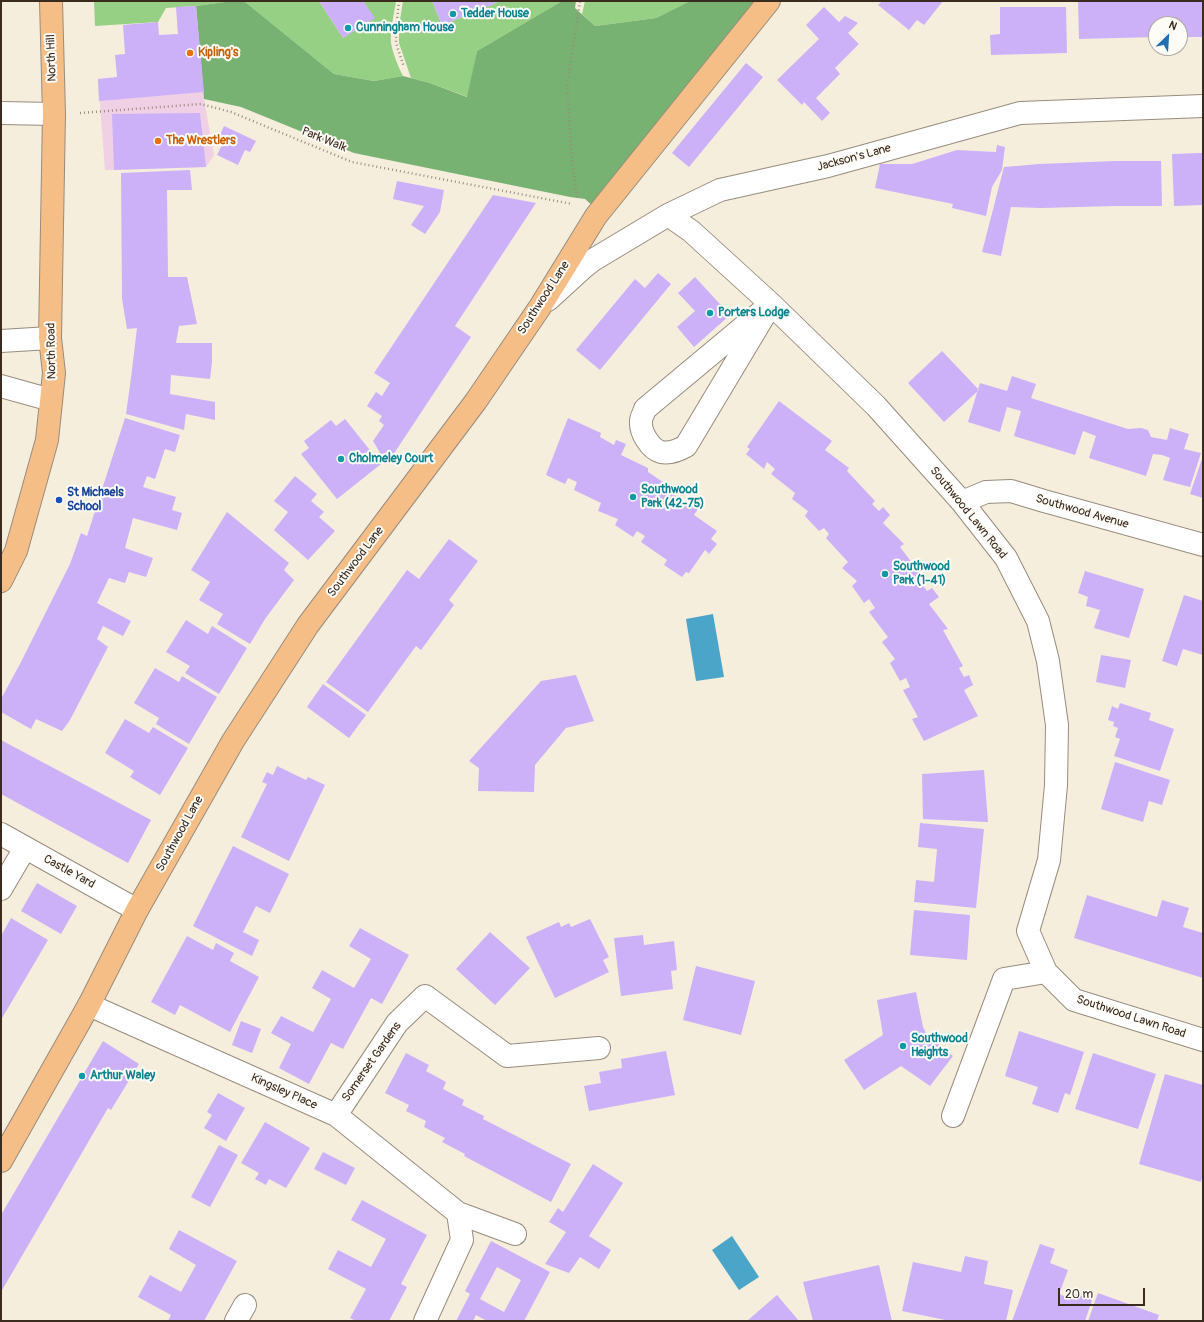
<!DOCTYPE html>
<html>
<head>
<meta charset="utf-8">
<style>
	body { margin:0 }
	#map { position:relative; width:1204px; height:1322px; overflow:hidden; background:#f5eedc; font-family:Pangolin,sans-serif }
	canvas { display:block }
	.frame { position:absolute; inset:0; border:2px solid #3b2a1e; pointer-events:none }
	.north { position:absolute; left:1148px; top:16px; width:40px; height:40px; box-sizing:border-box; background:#fdfcf7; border:1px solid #afa8a0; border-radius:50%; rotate:25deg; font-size:11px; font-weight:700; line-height:16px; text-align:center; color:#3b2a1e }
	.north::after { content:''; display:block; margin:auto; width:14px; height:18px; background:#1f6fb2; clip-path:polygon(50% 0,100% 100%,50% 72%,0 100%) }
	.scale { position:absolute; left:1058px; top:1288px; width:87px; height:18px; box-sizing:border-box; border:2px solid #3b2a1e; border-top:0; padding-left:5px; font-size:12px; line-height:14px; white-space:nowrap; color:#3b2a1e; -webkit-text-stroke:3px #fdfcf7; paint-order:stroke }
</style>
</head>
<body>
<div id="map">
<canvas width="1204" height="1322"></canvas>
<div class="frame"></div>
<div class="north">N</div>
<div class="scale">20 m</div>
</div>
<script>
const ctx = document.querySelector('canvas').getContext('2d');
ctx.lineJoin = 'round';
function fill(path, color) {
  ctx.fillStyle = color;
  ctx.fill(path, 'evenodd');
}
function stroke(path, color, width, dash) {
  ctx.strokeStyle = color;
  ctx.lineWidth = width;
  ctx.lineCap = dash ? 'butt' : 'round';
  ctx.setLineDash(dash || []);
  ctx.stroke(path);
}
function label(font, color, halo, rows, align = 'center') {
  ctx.font = font + ' Pangolin,sans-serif';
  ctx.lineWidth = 4;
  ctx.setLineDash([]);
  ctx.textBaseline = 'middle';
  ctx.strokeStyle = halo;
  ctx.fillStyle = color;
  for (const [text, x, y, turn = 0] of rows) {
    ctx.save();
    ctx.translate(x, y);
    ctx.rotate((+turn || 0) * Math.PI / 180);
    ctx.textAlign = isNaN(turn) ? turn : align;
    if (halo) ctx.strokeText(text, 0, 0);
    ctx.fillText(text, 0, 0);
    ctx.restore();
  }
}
fill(new Path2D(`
	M197 21 204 99 214 155 206 167 105 170 98 79 181 72 177 23Z`), '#f0d0e5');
fill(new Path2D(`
	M94 1H232L196 6 166 8 158 22 95 26Z
	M244 1H319L343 38 374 18 363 1H396C394 15 390 29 391 43 393 54 398 66 403 76L374 81 334 74Z
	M403 1H432L442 25 472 13 473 16 486 11 485 8 500 1H562L477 51 468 97 430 83 411 78 399 43V26Z
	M585 1H690L656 18 595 26 582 14Z`), '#96d084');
fill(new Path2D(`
	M232 1H244L334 74 374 81 403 76 430 83 467 97 477 51 562 1H576L575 8 595 26 656 18 690 1H756L594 207 585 199 570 197 354 153 241 107 204 99 196 6Z`), '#78b272');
fill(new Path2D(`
	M713 614 724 677 696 681 686 619Z
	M732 1236 759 1277 739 1290 712 1250Z`), '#4aa5c8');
fill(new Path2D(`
	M319 1H363L375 18 343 38Z
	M432 1H500L485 8 486 10 473 16 472 13 442 25Z
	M882 1H888L890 2 891 1H943L924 25 917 20 909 30 878 5Z
	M1078 1H1203V37H1180V24H1156V37L1079 39Z
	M196 6 204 92 99 101 98 79 117 77 115 55 125 54 123 25 158 22 159 35 178 34 176 7Z
	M824 7 839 22 845 16 858 23 848 33 859 44 835 68 840 74 816 98 830 113 822 121 804 102 802 105 777 80 819 39 806 25Z
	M1000 7H1066L1067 53 991 55 990 35 1000 34Z
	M746 63 763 77 689 167 672 153Z
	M200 113 206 167 114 170 112 114Z
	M224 126 256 141 250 152 245 150 238 165 217 155 225 139 219 137Z
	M997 145 1005 147 1002 170 992 187 986 216 952 208 953 204 875 188 880 164H912L957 150 996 152Z
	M1200 153H1203V205L1174 206 1172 154Z
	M1115 161H1161L1162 206H1116L1041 208 1011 207 1001 256 982 252 1004 167 1039 164Z
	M190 170 192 190H167L168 277H187L197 324 179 326 176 343H212V362L210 379 171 375 170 394 215 402V420L186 414 184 430 126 414 131 378 137 328 127 329 122 299 121 173Z
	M397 181 444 190 440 212 425 234 411 225 424 206 393 199Z
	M493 195 536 203 455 326 471 337 387 464 373 441 384 425 379 421 382 416 367 406 376 392 382 396 390 383 374 373Z
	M658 273 671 284 600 370 576 350 635 279 645 288Z
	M695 277 730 315 694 347 677 327 695 311 678 293Z
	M942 351 979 390 944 422 908 383Z
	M1012 376 1036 384 1031 398 1128 429 1141 428 1148 430 1151 437 1167 440 1170 428 1189 434 1184 449 1201 453 1190 487 1163 480 1170 458 1162 455 1153 454 1146 476 1089 458 1096 436 1083 431 1075 455 1014 436 1021 411 1007 407 1000 432 968 422 980 383 1007 391Z
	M779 401 832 441 825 450 849 468 847 471 875 501 872 504 879 511 883 507 890 515 883 523 904 544 900 547 925 580 921 583 927 591 932 588 939 597 929 604 948 629 943 630 963 666 959 668 964 677 969 675 973 685 964 690 978 716 924 741 912 719 918 717 903 690 910 687 906 678 900 681 890 663 895 659 882 642 888 637 869 612 875 608 869 599 864 603 852 586 857 581 842 568 848 562 826 538 829 534 824 528 819 531 805 516 808 511 792 499 795 493 771 474 775 469 767 462 764 469 746 454 750 449 747 447Z
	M125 418 180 435 175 452 165 449 155 479 147 476 143 487 176 497 172 510 182 513 177 530 133 518 125 548 153 558 146 577 129 572 125 583 109 578 97 603 131 621 123 636 103 626 97 639 108 647 70 720 62 731 36 719 31 729 1 712V699L21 662 70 564 81 533 87 536Z
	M568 418 601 433 600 437 614 445 616 440 626 444 621 455 648 468V472L676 491 674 495 687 504 691 499 700 506 694 515 717 531 711 539 717 544 709 554 705 550 689 573 686 572 682 577 664 565 667 560 641 542 645 536 637 531 633 537 615 525 618 519 598 511 601 503 574 490 577 482 568 478 565 484 546 475Z
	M345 419 381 464 337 499 301 454 309 448 304 441 331 420 336 426Z
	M1203 456V498L1190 494Z
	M295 476 317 494 311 501 324 512 319 517 335 531 308 560 274 530 288 512 274 501Z
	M227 512 289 563 284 570 294 580 265 619 250 644 217 624 223 614 199 600 210 582 191 570Z
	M449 539 478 561 449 600 454 605 421 650 416 646 368 712 326 682 407 570 419 579Z
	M1085 571 1144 589 1129 638 1094 628 1100 610 1086 606 1088 597 1078 593Z
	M1184 595 1203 601V655L1183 649 1177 666 1162 661Z
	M186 620 208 634 212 626 247 648 219 694 185 673 190 666 166 652Z
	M1101 655 1131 660 1125 688 1096 682Z
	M155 668 179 682 182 676 217 697 189 744 156 724 159 718 134 703Z
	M576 675 594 721 566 728 535 765 534 792 478 791 479 768 469 761 541 681Z
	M323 684 366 715 349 738 307 707Z
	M1120 703 1151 713 1149 720 1174 729 1160 771 1114 756 1120 739 1115 737 1118 728 1113 726 1114 722 1108 720 1112 706 1118 709Z
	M125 719 149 733 153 727 188 748 160 795 130 777 134 771 105 753Z
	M1 740 151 820 128 863 1 794Z
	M1115 762 1170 780 1162 805 1149 801 1143 822 1101 809Z
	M277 766 306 780 308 777 325 785 289 861 241 837 267 784 262 782 267 772 273 775Z
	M984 770 988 822 923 819 922 774Z
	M920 823 984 829 976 908 914 902 916 880 934 882 937 849 918 847Z
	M233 846 289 874 270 913 256 906 243 932 259 940 252 956 193 926Z
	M37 883 77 906 61 934 21 911Z
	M1087 895 1157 917 1162 900 1189 908 1183 927 1203 933V978L1074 938Z
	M914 910 970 915 967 960 910 955Z
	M11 918 48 940 1 1020V936Z
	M590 919 609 957 603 960 609 972 555 998 526 937 559 922 561 927 569 923 571 927Z
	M360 928 409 955 382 1004 371 998 343 1049 331 1043 309 1084 279 1068 291 1044 271 1033 281 1016 313 1032 331 999 312 988 322 970 354 988 371 959 349 946Z
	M490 932 530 968 495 1005 456 969Z
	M643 935 644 945 674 941 677 970 671 971 673 989 621 996 614 938Z
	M187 936 213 950 216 943 234 953 230 961 259 977 230 1032 180 1005 175 1015 151 1002Z
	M696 966 755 981 741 1035 683 1020Z
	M916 992 923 1027 927 1035 953 1056 930 1086 901 1066 864 1090 844 1060 883 1035 877 1000Z
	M241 1021 261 1029 252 1053 232 1045Z
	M1019 1031 1084 1052 1070 1095 1065 1093 1058 1113 1032 1104 1038 1087 1005 1076Z
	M103 1041 139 1064 111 1110 108 1108 1 1292V1215Z
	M666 1051 675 1095 589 1111 584 1086 601 1083 599 1072 622 1068 621 1059Z
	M406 1053 429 1065 426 1071 446 1082 443 1089 464 1100 462 1105 484 1116 483 1119 571 1164 551 1202 464 1156 465 1154 442 1142 445 1138 424 1127 426 1121 406 1111 409 1105 385 1093Z
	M1093 1053 1156 1074 1138 1129 1075 1109Z
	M1165 1074 1203 1085V1174L1201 1182 1139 1164Z
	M218 1093 245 1108 226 1141 204 1128 212 1115 207 1112Z
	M265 1122 310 1148 286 1188 269 1179 266 1185 255 1179 259 1173 241 1163Z
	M219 1145 238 1155 210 1207 191 1197Z
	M323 1152 355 1168 346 1185 314 1169Z
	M593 1164 623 1183 589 1236 611 1250 599 1269 580 1257 569 1273 545 1264 566 1232 549 1222 558 1208 563 1212Z
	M362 1200 427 1235 401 1284 407 1287 389 1321H356L350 1318 366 1289 328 1269 338 1250 371 1267 386 1239 351 1220Z
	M179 1230 237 1261 204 1321H168L171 1315 138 1297 150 1275 181 1292 196 1265 169 1249Z
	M491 1241 550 1272 524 1321H487L476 1315 473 1321H456L470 1294 465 1291ZM497 1267 521 1280 504 1312 480 1299Z
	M1040 1244 1055 1249 1050 1263 1068 1270 1059 1294 1074 1300 1076 1294 1092 1300 1085 1321H1012Z
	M965 1256 988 1261 984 1284 1013 1290 1006 1321H950L902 1311 913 1262 961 1272Z
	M879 1265 892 1321H813L803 1282Z
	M1098 1293 1159 1315 1157 1321H1088Z
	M777 1295 799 1321H747Z`), '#ccb1f8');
const minor = new Path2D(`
	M1 113 54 114
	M668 215 691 231 771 304 876 406 962 502 1006 558 1038 621 1048 661 1057 725 1056 785 1049 860 1028 931 1046 972 1074 1000 1203 1040
	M548 300 583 268 593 260 668 215 720 190 828 166 1020 113 1203 106
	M771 304 686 446C679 450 670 454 661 452 650 449 640 432 641 421 641 417 644 413 645 409Z
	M1 341 50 338
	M1 386 51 400
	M962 502 986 492 1011 491 1044 501 1203 545
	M1 834 137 910
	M1 889 25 848
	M89 1005 336 1115 458 1213 462 1240 425 1321
	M336 1115 397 1023 425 996 507 1056 599 1048
	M953 1116 1004 979 1046 972
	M458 1213 515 1234
	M236 1321 245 1305`);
const major = new Path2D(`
	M1 581 16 551 47 440 54 373 50 338 54 114 51 1
	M1 1161 89 1005 137 910 233 741 308 625 476 401 540 307 596 216 769 1`);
stroke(minor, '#988c7d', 24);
stroke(major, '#988c7d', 24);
stroke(new Path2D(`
	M399 1 396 29V43L404 67
	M80 113 201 104 231 112 352 162 572 204
	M577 197 572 159 567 86 580 1`), '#988c7d', 2.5, [1, 3]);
stroke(minor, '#fff', 22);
stroke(major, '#f6be87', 22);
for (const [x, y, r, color] of [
	[453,14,4,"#0f9aa8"],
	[348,28,4,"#0f9aa8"],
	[190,53,4,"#e8710a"],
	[158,141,4,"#e8710a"],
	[710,313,4,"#0f9aa8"],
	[341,459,4,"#0f9aa8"],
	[633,497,4,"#0f9aa8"],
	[59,500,4,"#1a4fb4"],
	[885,574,4,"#0f9aa8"],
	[903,1046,4,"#0f9aa8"],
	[82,1076,4,"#0f9aa8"]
]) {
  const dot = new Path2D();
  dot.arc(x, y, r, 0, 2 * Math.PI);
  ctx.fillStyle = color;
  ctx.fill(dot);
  stroke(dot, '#fdfcf7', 1.5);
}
label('bold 12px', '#0d838f', '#fdfcf7', [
	["Tedder House",461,14],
	["Cunningham House",356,28],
	["Porters Lodge",718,313],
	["Cholmeley Court",349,459],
	["Southwood",641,490],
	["Park (42-75)",641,504],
	["Southwood",893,567],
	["Park (1-41)",893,581],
	["Southwood",911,1039],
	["Heights",911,1053],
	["Arthur Waley",90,1076]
], 'left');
label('bold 12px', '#c56008', '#fdfcf7', [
	["Kipling's",198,53],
	["The Wrestlers",166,141]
], 'left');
label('12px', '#3b2a1e', '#fdfcf7', [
	["North Hill",52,58,-92],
	["Park Walk",324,140,22],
	["Jackson's Lane",854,158,-15],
	["Southwood Lane",544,298,-57],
	["North Road",52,351,-91],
	["Southwood Avenue",1082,512,16],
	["Southwood Lawn Road",968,513,51],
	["Southwood Lane",356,562,-53],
	["Southwood Lane",180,834,-61],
	["Castle Yard",69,872,29],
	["Southwood Lawn Road",1131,1017,18],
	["Somerset Gardens",372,1062,-55],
	["Kingsley Place",284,1092,24]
]);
label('bold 12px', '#164399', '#fdfcf7', [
	["St Michaels",67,493],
	["School",67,507]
], 'left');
</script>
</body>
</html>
